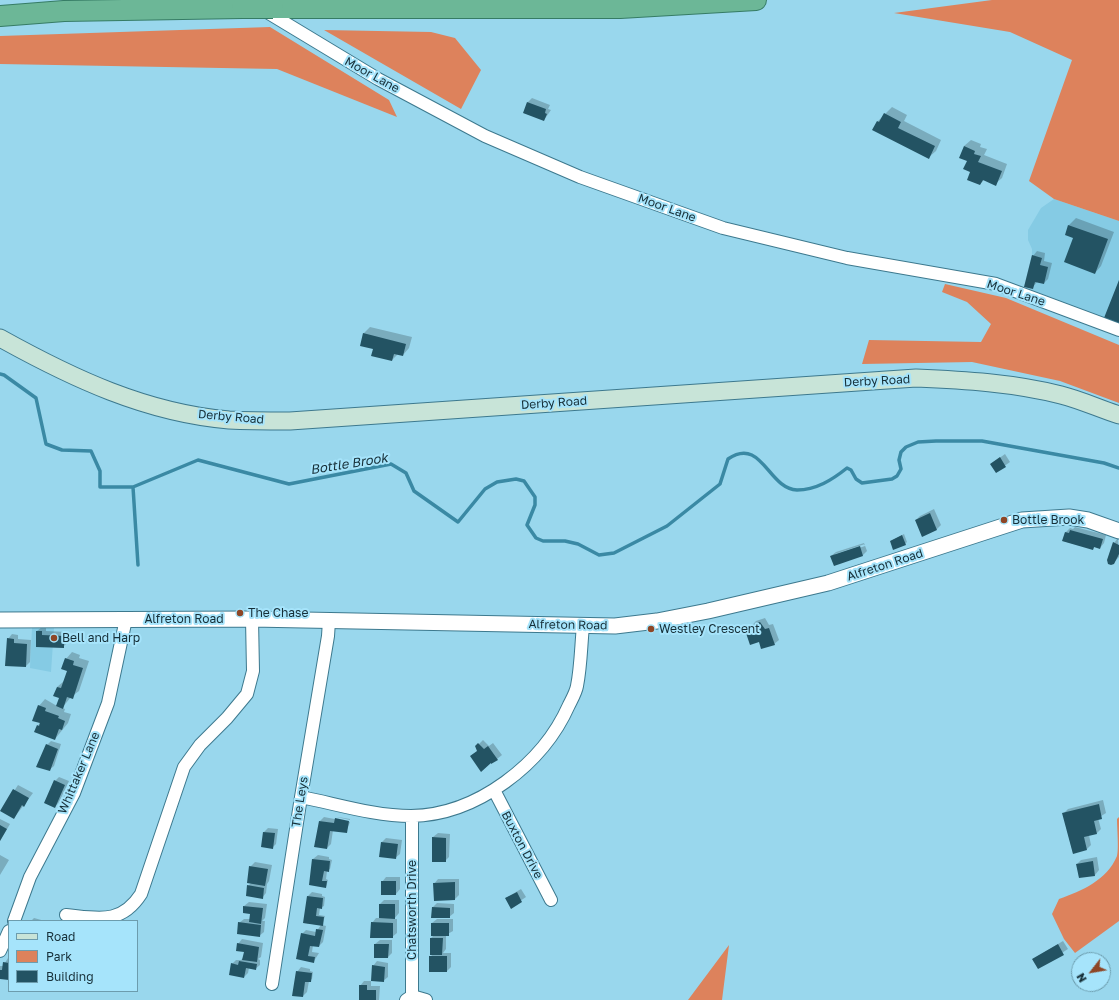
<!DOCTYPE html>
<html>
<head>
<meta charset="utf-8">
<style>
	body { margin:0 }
	#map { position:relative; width:1119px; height:1000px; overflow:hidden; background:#99d7ed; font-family:"Golos Text",sans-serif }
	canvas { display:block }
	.legend { position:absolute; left:8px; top:920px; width:130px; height:72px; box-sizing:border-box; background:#a6e4fb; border:1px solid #6c9cad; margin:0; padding:5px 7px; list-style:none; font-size:12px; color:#162f38 }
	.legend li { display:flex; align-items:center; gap:8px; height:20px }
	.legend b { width:20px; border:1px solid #6c9cad }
	.north { position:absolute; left:1071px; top:952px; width:40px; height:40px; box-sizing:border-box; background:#a6e4fb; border:1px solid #6c9cad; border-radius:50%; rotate:239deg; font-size:11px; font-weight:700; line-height:16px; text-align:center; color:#162f38 }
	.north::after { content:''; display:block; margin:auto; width:14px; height:18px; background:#8e4626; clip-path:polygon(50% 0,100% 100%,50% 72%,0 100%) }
</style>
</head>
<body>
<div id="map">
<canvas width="1119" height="1000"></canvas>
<ul class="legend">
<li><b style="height:5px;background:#c8e4d8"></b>Road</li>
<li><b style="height:11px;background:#dd825c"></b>Park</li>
<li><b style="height:11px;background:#235363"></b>Building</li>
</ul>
<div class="north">N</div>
</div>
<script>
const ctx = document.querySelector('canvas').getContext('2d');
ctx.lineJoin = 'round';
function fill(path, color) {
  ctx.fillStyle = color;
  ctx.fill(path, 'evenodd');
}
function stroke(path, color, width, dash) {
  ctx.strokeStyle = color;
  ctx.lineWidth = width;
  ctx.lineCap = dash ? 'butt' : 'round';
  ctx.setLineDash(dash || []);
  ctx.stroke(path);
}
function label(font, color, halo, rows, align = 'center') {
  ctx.font = font + ' "Golos Text",sans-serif';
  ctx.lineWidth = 4;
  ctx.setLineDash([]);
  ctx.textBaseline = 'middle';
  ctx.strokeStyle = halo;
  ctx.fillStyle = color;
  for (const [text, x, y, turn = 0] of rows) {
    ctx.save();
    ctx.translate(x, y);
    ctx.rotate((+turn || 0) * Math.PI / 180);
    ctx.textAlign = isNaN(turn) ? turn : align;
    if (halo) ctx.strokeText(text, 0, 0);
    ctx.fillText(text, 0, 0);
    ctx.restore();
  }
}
fill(new Path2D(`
	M1054 199 1119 221V324L1024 287 1032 255V249L1028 240V230L1041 208Z
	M32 628H54L51 672 30 668Z`), '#85cbe4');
fill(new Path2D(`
	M992 0H1119V221L1054 199 1029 181 1072 60 1010 32 894 13Z
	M270 27 389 100 397 117 277 69 0 64V36Z
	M324 30 431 32 455 38 481 70 461 109Z
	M945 284 1006 298 1119 345V403L1060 381 972 362 862 364 869 340 981 342 991 324 967 302 942 292Z
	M1119 817V921L1075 953 1064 939 1052 914 1059 899C1082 891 1107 880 1117 856 1119 849 1117 828 1117 819Z
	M729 945 722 1000H688Z`), '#dd825c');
fill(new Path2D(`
	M532 98 550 105 548 109 551 110 544 120 524 113 528 102Z
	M892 107 907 115 904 121 941 140 936 151 929 157 874 130 878 121Z
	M971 140 981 144 980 147 987 149 984 155 1007 164 1002 178 995 184 984 180 980 184 972 171 964 146Z
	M1076 218 1114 232 1101 266 1095 273 1074 237 1066 234 1069 225Z
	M1037 251 1045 253 1044 261 1052 263 1048 279 1044 283 1037 282 1032 288 1033 256Z
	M370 327 412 337 409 348 403 355 398 354 392 360 374 348 363 334Z
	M1005 454 1010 462 996 472 991 464Z
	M934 509 941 525 937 529 922 536 916 520 920 516Z
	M1075 527 1106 535 1104 543 1100 548 1095 546 1093 549 1063 541 1066 532 1070 528 1073 529Z
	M904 534 907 542 905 544 891 541Z
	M1118 538 1119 557 1113 563 1114 543Z
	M864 543 867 551 863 555 834 565 831 556 836 552ZM865 544V546L835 556V554Z
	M765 618 769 625 773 624 779 640 774 644 760 640 747 631 756 621Z
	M42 627H46V631L68 632 67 643 63 647 37 646V631Z
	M12 634 18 635V639L31 640 30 662 26 666 8 639Z
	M72 652 80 655 79 658 89 661 79 691 71 697 62 708 65 709 64 712 71 714 68 723 55 739 35 732 40 722 39 706 45 699 57 706 60 697 57 687 64 681 68 670 66 659Z
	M483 740 489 746 493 743 502 755 492 763 476 747Z
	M51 741 61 744 54 766 49 770 47 745Z
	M59 777 69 781 59 802 55 807V781Z
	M18 785 33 793 14 818 1 811Z
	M1103 800 1106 813 1098 818 1101 829 1097 833 1089 835 1091 845 1087 849 1073 853 1063 814 1068 809Z
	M324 817 350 822 346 832 333 830 331 844 327 848 320 821Z
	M337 817H338L350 819V820Z
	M0 819 10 824 0 841Z
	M268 828 278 829 276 844 272 848 264 832Z
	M438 833 450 834 449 857 445 861 433 837Z
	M386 838 402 840 400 854 395 858 382 842Z
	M0 855 9 860 0 875Z
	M318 855 329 857V859L332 860 330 869 327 871 326 879 328 880 326 887 310 884 313 859Z
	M1097 857 1099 870 1095 875 1079 877 1077 864 1081 860Z
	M255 862 272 865 269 881 267 884 266 893 262 898 248 886 251 883 250 867Z
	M386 877H400V889L396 894 382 882Z
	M438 879H459V895L455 899 434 884Z
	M521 889 526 897 511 907 506 898Z
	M312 892 322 894V896L325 897 324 906 320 908 319 915 325 916 322 925 326 926 323 942 319 946 313 945 312 952 319 953 314 961 297 958 302 934 306 930 316 932 321 925 304 923 308 896Z
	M384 900H399V913L394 919H397V933L392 937 372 923 376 918H380V904Z
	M249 902 267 904 265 918 262 921H265L264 932 259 936 239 923 244 919H250L251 913 244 906Z
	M437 903 454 904V913L449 917 433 907Z
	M34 918 45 921H31Z
	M437 919H453V931L446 935V949L443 953H451V967L446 972 430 957 433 954 431 938 434 935 432 923Z
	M242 939 263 943 261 957 258 959 260 960V965L255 969 249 968 248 973 244 977 232 964 236 960H241L244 957 245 951 238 944Z
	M380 940H392V953L388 957H375V944Z
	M1063 941 1068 949 1038 968 1033 959Z
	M8 958 9 979 0 978V966H3Z
	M377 961 388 963V977L383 981 373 966Z
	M301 967 310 969V971L313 972 312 979 309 981 307 992 303 996 297 972Z
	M364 981H371V986H380L379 1000H360V986Z`), '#0003');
stroke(new Path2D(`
	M0 374 4 375 36 398 46 444 62 450 91 451 100 471V487H133L198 460 289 484 391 464 406 473 414 491 458 522 485 489 497 482 516 479 524 481 535 497V505L527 525 536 538 543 541H565L578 544 599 555 614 553 667 526 720 484 728 459C762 436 768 489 797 490 816 490 832 480 847 468L851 470 856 479 862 483 892 479 897 476 901 469 899 460 901 452 906 447 918 442 936 441H982L1104 463 1119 468
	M133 487 138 565`), '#3a89a4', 3.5);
fill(new Path2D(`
	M527 102 546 109 545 113 547 114 544 121 523 113Z
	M884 113 901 122 898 128 935 146 929 159 872 130 877 121 879 122Z
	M964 146 975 151 974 154 981 156 978 162 1002 171 996 186 983 180 980 185 967 180 970 172 963 169 967 161 959 158Z
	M1068 225 1108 239 1095 274 1064 262 1073 238 1065 235Z
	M1032 255 1042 258 1040 265 1048 267 1044 284 1035 282 1033 289 1024 287Z
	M1119 280V324L1104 318Z
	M363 333 406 344 403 356 394 354 392 361 371 356 373 349 360 346Z
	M1000 457 1006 467 996 473 990 464Z
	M930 513 937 530 922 537 915 520Z
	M1070 530 1103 539 1100 549 1094 547 1093 550 1062 541 1065 532 1069 533Z
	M902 535 906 545 893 550 890 541Z
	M1113 542 1119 545V554L1114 564 1111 565 1108 564 1107 560Z
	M860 546 863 556 834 566 830 556Z
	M760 622 765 629 769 628 775 645 761 649 759 642 750 645 745 630 752 628 751 625Z
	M36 631H42V635L64 636V648L36 647Z
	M7 638 14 639V643L27 644 26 667 5 666Z
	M65 658 74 661 73 665 83 668 73 699 67 697 63 709 56 706 59 698 53 696 57 687 61 688 67 671 61 669Z
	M38 705 46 708 45 711 59 716 58 718 65 721 62 730 59 729 55 740 34 732 37 725 39 726 40 723 32 721Z
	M478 743 484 749 488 746 498 760 491 764V763L481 772 470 756 477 751 475 746Z
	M46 744 58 749 50 771 36 767Z
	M54 780 65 785 55 808 44 803Z
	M13 789 29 798 24 807 22 805 14 819 0 811Z
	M1099 804 1102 819 1094 821 1097 834 1084 837 1087 850 1073 854 1062 813Z
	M335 818 349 821 347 833 330 831 327 849 314 847 319 821 334 823Z
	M0 825 7 829 0 841Z
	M263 832 275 833 273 849 261 847Z
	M432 837 446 838V862H432Z
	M381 842 398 844 396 859 379 857Z
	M312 859 330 861 329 872 324 871 322 881H327L326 888 309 885Z
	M1093 861 1095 876 1079 878 1076 864Z
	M249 866 268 869 265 886 247 883Z
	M381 881H396V895H381Z
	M455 882V900L434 901 433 883Z
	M247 885 264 888 263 899 246 896Z
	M517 892 522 902 511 909 505 898Z
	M307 896 323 898 322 909 317 908 316 916 324 917 323 926 303 923Z
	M379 904H395V919L379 918Z
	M243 906 263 908 261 924 249 922 250 914 243 913Z
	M432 907 450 908V918H431Z
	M238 922 261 925 260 937 237 934Z
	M371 922 393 923V938H370Z
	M431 923H449V936H431Z
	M316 929 323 930 319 947 310 946 308 956 315 957 314 963 296 959 301 933 315 936Z
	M430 938H443L442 955H430Z
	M237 943 259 947 257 962 242 960 244 952 236 951Z
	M374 944H389L388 958H374Z
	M1058 944 1064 955 1038 969 1032 959Z
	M429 956H447V972H429Z
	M239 961 257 964 256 970 246 968 244 978 229 975 231 963 238 965Z
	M3 962 9 963V980L0 979V970H2Z
	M372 965 385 967 384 982 371 981Z
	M296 971 312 973 311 982H305L303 997 292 996Z
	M359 985H367V990H376V1000H359Z`), '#235363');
const minor = new Path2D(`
	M262 9 378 79 485 136 580 177 723 228 847 258 996 284 1119 330
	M494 790 551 900
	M301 797C337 804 374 816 411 816 477 815 543 764 569 705 572 699 576 692 577 686 581 666 581 645 583 626
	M66 915C98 918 121 925 141 894L184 767 200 745 227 718 247 694 253 671 252 619
	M14 921 30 877 74 793 108 703 126 619
	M0 951 9 931
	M272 984 301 797 328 636 329 621
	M412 996 426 1000
	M406 1000 412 996V816`);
const tertiary = new Path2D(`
	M0 620 252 619 615 626 657 621 708 611 828 583 1022 520 1069 517 1088 520 1119 531`);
const secondary = new Path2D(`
	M0 338C72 378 146 413 229 420 249 421 270 421 290 421L916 378C964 380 1014 383 1061 395 1081 400 1100 409 1119 415`);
const trunk = new Path2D(`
	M273 8H620L756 0
	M0 16 64 11 242 8`);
stroke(minor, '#3d798e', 14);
stroke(tertiary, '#3d798e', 17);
stroke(secondary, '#3d798e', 19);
stroke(trunk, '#367c65', 22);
stroke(minor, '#fff', 12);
stroke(tertiary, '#fff', 15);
stroke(secondary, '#c8e4d8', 17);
stroke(trunk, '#6cb797', 20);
const trunkBridge = new Path2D(`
	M242 8H273`);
stroke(trunkBridge, '#367c65', 22, []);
stroke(trunkBridge, '#6cb797', 20);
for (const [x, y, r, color] of [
	[1004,520,4,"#8e4626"],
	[240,613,4,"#8e4626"],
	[651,629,4,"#8e4626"],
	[54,638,4,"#8e4626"]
]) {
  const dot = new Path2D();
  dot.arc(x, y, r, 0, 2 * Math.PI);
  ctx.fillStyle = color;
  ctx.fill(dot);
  stroke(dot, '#a6e4fb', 1.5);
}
label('12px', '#162f38', '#a6e4fb', [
	["Moor Lane",372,75,29],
	["Moor Lane",667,208,20],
	["Moor Lane",1016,293,18],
	["Derby Road",877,381,-3],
	["Derby Road",554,403,-4],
	["Derby Road",231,417,5],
	["Alfreton Road",885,565,-18],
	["Alfreton Road",184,619],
	["Alfreton Road",568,625,1],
	["Whittaker Lane",79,773,-67],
	["The Leys",300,802,-81],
	["Buxton Drive",522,845,62],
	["Chatsworth Drive",412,910,-90]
]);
label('12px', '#162f38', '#a6e4fb', [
	["Bottle Brook",1012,520],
	["The Chase",248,613],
	["Westley Crescent",659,629],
	["Bell and Harp",62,638]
], 'left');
label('italic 13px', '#18313a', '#a6e4fb', [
	["Bottle Brook",349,464,-9]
]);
</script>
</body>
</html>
